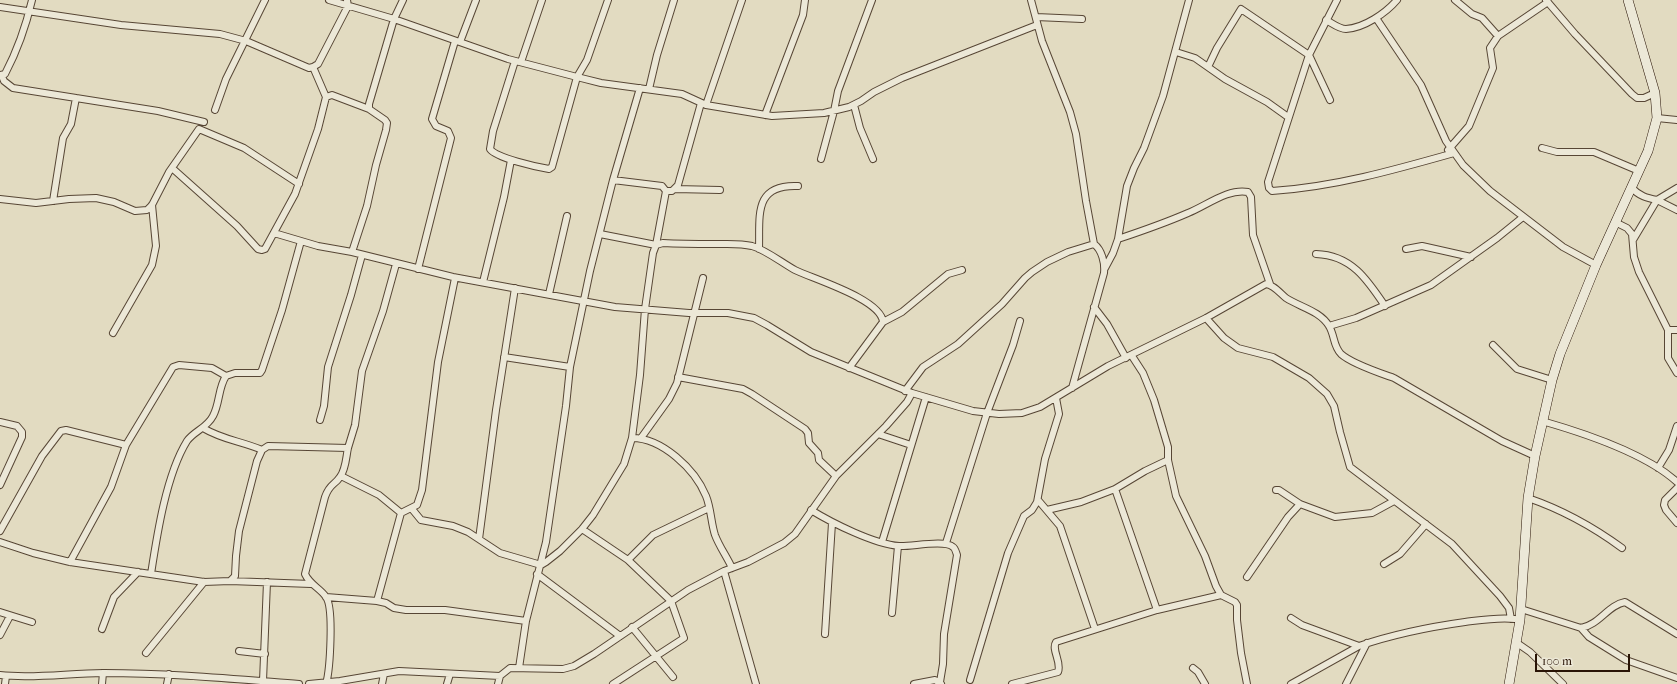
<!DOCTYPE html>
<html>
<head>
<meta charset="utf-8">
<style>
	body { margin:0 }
	#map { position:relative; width:1677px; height:684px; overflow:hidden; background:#e2dbc1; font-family:"IM FELL French Canon",serif }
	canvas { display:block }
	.scale { position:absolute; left:1535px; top:654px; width:95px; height:18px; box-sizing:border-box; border:2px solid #291406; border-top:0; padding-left:5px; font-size:12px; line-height:14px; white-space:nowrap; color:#291406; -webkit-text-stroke:3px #ece8d7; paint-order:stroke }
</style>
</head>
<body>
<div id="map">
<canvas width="1677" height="684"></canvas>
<div class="scale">100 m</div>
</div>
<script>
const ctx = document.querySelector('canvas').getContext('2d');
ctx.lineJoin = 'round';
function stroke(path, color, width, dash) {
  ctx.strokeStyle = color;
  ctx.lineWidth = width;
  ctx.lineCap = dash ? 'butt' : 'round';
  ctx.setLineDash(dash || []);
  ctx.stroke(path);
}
const minor = new Path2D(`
	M329 0 394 19 508 59 577 77 601 83 682 94 706 105 772 116 824 113 849 107 861 101 874 92 902 78 1037 25
	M1031 0 1042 41 1070 112 1076 134 1086 201 1094 244
	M1337 0 1309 55 1268 182 1269 188 1272 191C1334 187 1394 170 1454 153
	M1455 0 1472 14 1482 18 1498 36
	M1546 0 1575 34 1632 94 1637 98H1644L1655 93
	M0 7 121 25 220 34 246 41 309 68 313 67 318 64 348 6 347 0
	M1036 17 1082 19
	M1376 18 1421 85 1446 141 1463 165 1490 191 1563 247 1596 265
	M1326 20C1332 23 1339 29 1346 29 1364 28 1386 13 1397 0
	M460 42 476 0
	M1176 52 1195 58 1225 79 1267 102 1288 117
	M515 61 493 131 490 149C496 158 537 167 549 169L552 167 577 77 587 60 608 0
	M521 62 542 0
	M1208 67 1217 48 1241 9 1309 55 1330 100
	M0 75 5 74C17 51 26 26 32 0
	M2 76 4 81 13 88 158 111 204 122
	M649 89 657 55 674 0
	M326 97 332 95 369 109
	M706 105 742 0
	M854 105 860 128 873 159
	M215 110 226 79 265 0
	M765 115 803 15 805 0
	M1657 118 1677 120
	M1542 148 1557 152H1594L1639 171
	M1448 150 1469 126 1493 68 1490 48 1498 36 1548 2
	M821 159 834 111 838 91 872 0
	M172 168 237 226 258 249 262 250 265 249 295 194 318 129 326 97 313 67
	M1632 188C1639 196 1647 198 1657 200L1677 188
	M675 189 720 190
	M666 191H672L678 185 701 103
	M0 199 36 203 69 199 96 198 114 202 135 211 147 210 152 205 169 172 199 129 244 148 299 184
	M53 201 63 138 71 124 76 98
	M1615 222 1627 228 1632 234 1634 257 1639 272 1668 330
	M274 233 318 246 352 252 453 277 615 307 689 313H728L754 318 767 325 811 352 912 393 973 411 999 414 1022 413 1040 407 1108 366 1206 318 1266 284C1274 285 1280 293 1286 298 1300 307 1320 311 1329 326 1335 336 1333 346 1341 354 1352 364 1380 373 1394 378L1502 441 1535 456
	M600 234 656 245 663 243C681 244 698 244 715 244 728 244 740 243 752 246 766 250 782 263 795 270 813 279 881 299 883 322L849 368
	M1118 239C1142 231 1165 223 1188 213 1206 206 1228 188 1248 192L1251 197 1253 235 1270 284
	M1633 240 1657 200 1677 210
	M759 249C760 216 753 184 798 186
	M1406 249 1422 246 1471 257
	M352 252 367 206 376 165 386 130 387 123 385 120 369 109V104L394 19 403 0
	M1316 254C1351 255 1367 279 1385 306
	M1105 268 1113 253 1118 239 1127 186 1134 168 1144 148 1163 96 1189 0
	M418 269 451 138 448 131 436 126 432 119 455 41
	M483 282 504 197 511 160
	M549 294 567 216
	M1094 307 1107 324 1126 358
	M1206 318 1224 338 1238 348 1273 357 1309 378 1327 394 1334 406 1340 432 1350 467 1452 544 1500 596 1509 608 1511 619
	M883 322 902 312 948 274 962 270
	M1329 326 1356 318 1431 285 1497 238 1523 217
	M1677 330H1668V358L1677 373
	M113 333 152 265 156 246 152 205
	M1493 345 1517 369 1552 380
	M1132 356 1143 373 1154 400 1168 447V460L1176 496 1205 556 1216 586 1221 595 1235 602 1237 605V620L1241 653 1247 684
	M504 357 570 367
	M678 377 743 389 752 394 805 429 808 433 809 443 818 453 819 460 836 476
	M905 391 923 367 958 344 1002 304 1025 278 1032 272 1047 262 1068 252 1094 244C1102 250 1105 263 1104 273L1072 388
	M320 420 324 406 328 367 351 295 362 255
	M1542 421C1584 433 1645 453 1677 482
	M0 422 17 426 22 432V437L0 485
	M203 428C223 440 241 441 262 450
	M878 434 911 445
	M632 438C662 438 695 469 706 496 711 508 711 523 715 535 719 546 727 557 732 568
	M641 438 669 399 677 383 703 278
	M1658 468 1669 450 1677 426
	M341 476 379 495 401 513
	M1677 488 1665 500 1664 505 1666 510 1677 523
	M1115 489 1157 610
	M1276 490H1279L1300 504 1335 517 1372 513 1394 501
	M1528 498C1563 510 1592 526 1622 548
	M1038 500 1060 526 1095 629
	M412 509 421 520 453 526 468 532 500 553 541 565 546 562 560 551 582 529 593 515 624 464 632 438 640 375 645 309 653 253 656 245 666 191 662 186 613 180
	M811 510C832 523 874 544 899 546 911 547 945 539 953 547 955 548 956 552 957 555L944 634 943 664 940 682
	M1047 510 1081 502 1115 489 1145 471 1168 460
	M582 529 628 560 671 601 684 638 613 684
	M0 531 42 456 61 431 66 430 126 445
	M479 539 496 410 515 288
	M0 542 33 553 70 562 204 582 230 581 235 576 236 556 239 531 257 461 262 450 268 446 348 448 355 425 362 371 383 311 396 264
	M882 542 926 397
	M946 543 987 413 1013 345 1020 321
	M628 560 653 535 709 508
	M70 562 111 487 126 445 173 367 179 365 212 368 226 376
	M1384 564 1400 554 1426 524
	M724 571 756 684
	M151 574C157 535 166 475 187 441 194 431 207 428 213 416 220 403 218 388 226 376L235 373H260L262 370 282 310 301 241
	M537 574 620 636
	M1247 577 1288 517 1300 504
	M230 581 311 584
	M326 597 377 601 386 603 394 608 406 610H445L526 621
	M377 601 401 513 417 505 422 490 438 362 455 278
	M1521 609 1581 628C1599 625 1608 605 1625 602L1677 634
	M0 612 32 622
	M892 613 898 546
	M1291 618 1302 625 1359 646
	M632 627 673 677
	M1581 628 1589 637 1626 660 1677 678
	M102 629 114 597 138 572
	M825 634 832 523
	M0 635 10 616
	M1517 643 1530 652 1563 684
	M239 651 265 654
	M146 653 204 582
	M519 668 526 621 546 542 566 406 570 367 590 271 613 180 640 88
	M1193 668 1198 672 1205 684
	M0 675C34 679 69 673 104 673 169 673 234 679 299 684
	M970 680 1008 553 1024 516 1032 510 1037 502 1045 459 1059 414 1056 398
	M263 681 267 582
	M5 684 6 676
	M102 684 103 673
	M167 684 169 674
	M309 684 340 681 399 671 500 676
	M326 684C330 670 334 608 326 597 320 588 310 585 305 574L325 497C330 483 334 486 340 477 346 469 346 457 348 448
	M382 684 384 674
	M447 684 450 674
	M498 684 500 676 510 668 563 669 574 666 594 654 688 590 724 571 748 562 784 543 795 534 836 476 886 426 907 402 912 393
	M914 684 935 680 941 684
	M1012 684 1058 672C1062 662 1051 650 1056 642L1157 610 1221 595
	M1291 684 1359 646C1394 634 1429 627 1465 622 1481 620 1498 617 1515 619
	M1346 684 1367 643`);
const secondary = new Path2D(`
	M1509 684 1520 620 1528 498 1535 456 1552 380 1560 354 1596 265 1648 151 1657 118 1655 93 1628 0`);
stroke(minor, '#574635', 8);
stroke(secondary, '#291406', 10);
stroke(minor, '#ece8d7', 6);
stroke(secondary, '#ece8d7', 9);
</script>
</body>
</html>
